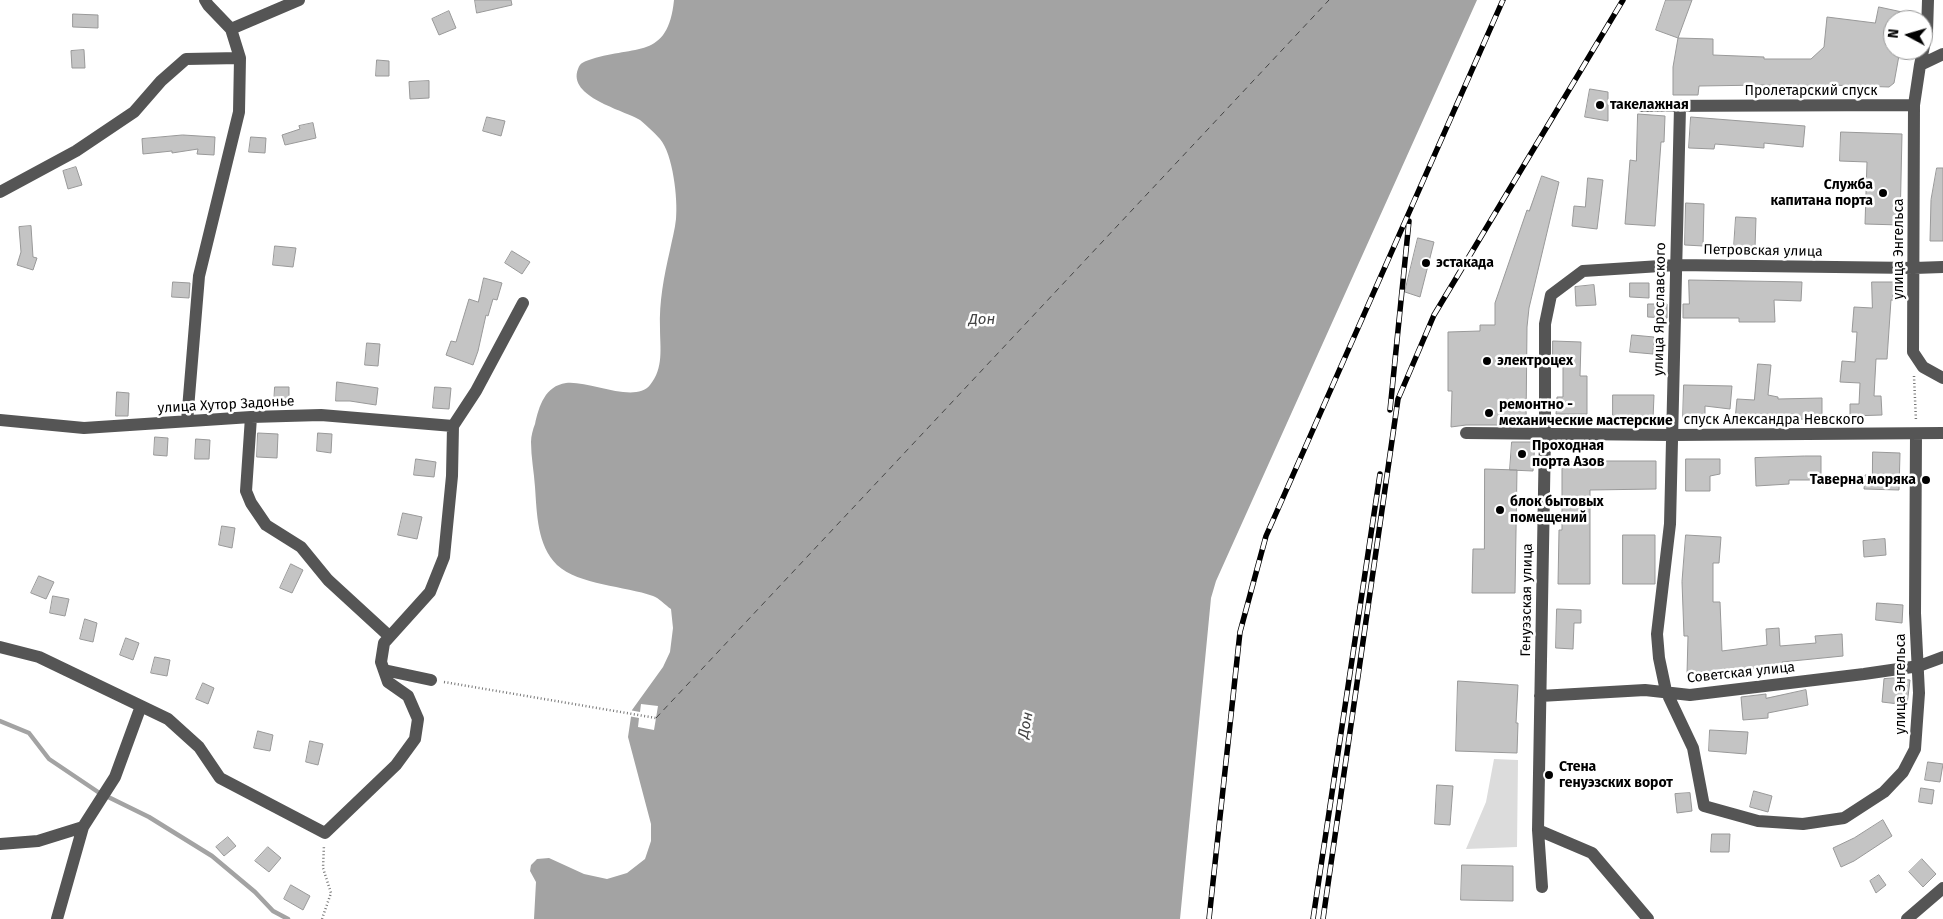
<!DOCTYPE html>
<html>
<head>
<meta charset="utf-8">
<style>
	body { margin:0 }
	#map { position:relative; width:1943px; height:919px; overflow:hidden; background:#fff; font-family:"Fira Sans",sans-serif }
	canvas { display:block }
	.north { position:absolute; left:1883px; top:10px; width:50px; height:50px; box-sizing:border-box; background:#fff; border:1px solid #999; border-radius:50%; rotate:276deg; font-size:14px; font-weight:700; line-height:20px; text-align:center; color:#000 }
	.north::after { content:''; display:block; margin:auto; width:18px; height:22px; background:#000; clip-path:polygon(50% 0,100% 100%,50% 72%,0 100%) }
</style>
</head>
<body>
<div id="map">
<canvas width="1943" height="919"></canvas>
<div class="north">N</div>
</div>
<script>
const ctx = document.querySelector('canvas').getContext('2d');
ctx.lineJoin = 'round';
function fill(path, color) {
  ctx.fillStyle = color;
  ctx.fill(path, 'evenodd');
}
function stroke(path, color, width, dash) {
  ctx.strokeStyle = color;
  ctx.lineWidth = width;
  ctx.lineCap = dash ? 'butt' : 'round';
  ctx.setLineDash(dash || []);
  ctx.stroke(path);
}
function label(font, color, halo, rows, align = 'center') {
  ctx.font = font + ' "Fira Sans",sans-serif';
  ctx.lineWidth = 5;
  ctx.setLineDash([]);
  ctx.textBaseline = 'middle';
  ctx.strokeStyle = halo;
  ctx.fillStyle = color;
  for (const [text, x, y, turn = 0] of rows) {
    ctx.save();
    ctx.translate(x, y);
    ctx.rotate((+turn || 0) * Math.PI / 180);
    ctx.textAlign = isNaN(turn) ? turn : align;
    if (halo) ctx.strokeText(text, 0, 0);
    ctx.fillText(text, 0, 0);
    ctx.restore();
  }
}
fill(new Path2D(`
	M1494 759 1518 760 1517 847 1466 849 1486 802Z`), '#dcdcdc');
fill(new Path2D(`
	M674 0H1477L1216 581 1211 598 1180 919H534L536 882 530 871 531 865 537 859 549 858 584 874 607 879 627 873 645 859 651 841V824L628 737 632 710 663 667 670 652 673 628 671 609C665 605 659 598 653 596 625 586 579 585 557 565 537 545 537 514 535 487 534 472 531 457 531 442 531 436 533 429 535 424 539 406 545 386 566 383 588 380 635 404 650 385 664 368 660 348 660 328 659 302 664 276 670 250 672 240 675 229 676 219 678 199 673 154 660 139 655 133 646 125 640 120 624 110 567 97 578 69 580 62 586 61 592 59 635 45 668 60 674 0Z`), '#a3a3a3');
fill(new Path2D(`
	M641 704 658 706 654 730 638 727 639 718 628 716 629 710 640 712Z`), '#fff');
stroke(new Path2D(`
	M0 721 29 733 49 759 98 792 149 817 212 856 255 892 273 911 288 919`), '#a3a3a3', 4.5);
stroke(new Path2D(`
	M656 718 1329 0`), '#444', 1, [6, 5]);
const building = new Path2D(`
	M475 0H511L512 5 477 13Z
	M1666 0H1692L1678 38 1656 30Z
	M1879 7 1916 15 1915 20H1893V50H1900L1894 83 1889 87 1829 85V88L1764 85 1699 86 1698 95H1673V67L1678 38 1713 39V55L1764 57V59H1811L1824 47 1827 17 1875 23Z
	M449 11 456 28 439 35 432 19Z
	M73 14 98 15V28L73 27Z
	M84 50 85 68H72L71 51Z
	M377 60 389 61V76H376Z
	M429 81V98L410 99 409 82Z
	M1590 89 1608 92V121L1585 117Z
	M1638 114 1665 116 1664 142H1661L1655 226 1625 224 1630 160 1636 161Z
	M487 117 505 121 501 136 483 131Z
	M1691 117 1805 126 1803 147 1764 143V148L1715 144 1714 149 1689 148Z
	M313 123 316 138 285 145 282 135 300 129 299 126Z
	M1841 132 1902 134 1900 225 1865 224 1867 162 1840 161Z
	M183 135 215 137 214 155 197 154 198 149 172 153V151L143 154 142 139Z
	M251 137 266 138 265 153 249 152Z
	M76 167 82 185 68 189 63 171Z
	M1937 168H1943V241H1930L1931 200Z
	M1542 176 1559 182 1529 308 1527 327 1526 425H1466L1451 427 1452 391H1448V332L1480 331V325H1495V303L1527 210 1529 211Z
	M1588 178 1603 180 1597 229 1572 226 1574 206 1585 207Z
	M1686 203 1704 204 1703 246 1685 245Z
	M1736 217 1756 218 1755 248 1734 247Z
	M31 226 33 257 37 258 33 270 17 265 21 252 19 227Z
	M1418 238 1434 242 1420 297 1405 292Z
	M275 246 296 248 293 267 273 265Z
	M512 251 530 262 522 274 505 263Z
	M484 278 502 283 497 300 493 299 488 316 486 315 478 351 473 365 446 355 451 341 456 342 469 299 478 302Z
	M1689 280 1802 282 1801 301 1774 300 1775 322H1739V318H1683V304H1689Z
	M173 282 190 283 189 298 172 297Z
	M1872 282H1893V300H1891L1887 359H1876L1874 396H1881L1882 415 1850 416V404H1859L1860 383 1840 382 1842 361 1855 362 1857 332H1852L1854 307 1872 308Z
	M1630 283H1649V298L1630 297Z
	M1594 285 1596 305 1576 306 1575 287Z
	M1648 304H1667V318L1648 317Z
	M1632 335 1654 337 1653 354 1630 352Z
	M1553 341 1581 342 1580 376H1587V414H1556L1557 397H1563V365H1553Z
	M367 343 380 344 378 366 365 365Z
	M1758 364 1771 365 1768 395 1778 397V399L1822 398V420L1775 418V420L1756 417 1755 422 1735 420 1737 399 1754 400Z
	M337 382 378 388 376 405 350 401H336Z
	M1684 385 1732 386 1730 409 1705 406V420L1683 419Z
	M275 387H289V404H274Z
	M435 387 451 388 449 409 433 408Z
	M117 392 129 393 128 416H116Z
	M1613 395H1654L1653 419 1613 418Z
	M258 433 278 434 277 458 257 457Z
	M318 433 332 434 331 453 317 451Z
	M155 437 168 438 167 456 154 455Z
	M196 439 210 440 209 459H195Z
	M1512 442H1535L1533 471 1510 470Z
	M1873 452 1900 453 1899 490 1864 489 1865 475H1872Z
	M1805 456H1821V480H1789V484L1756 486 1755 458Z
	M416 459 436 462 434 477 414 475Z
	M1686 459H1720V474L1710 476V491H1686Z
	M1606 461H1656V489L1590 490V584H1558L1559 530H1562V462Z
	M1485 469 1517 470 1515 593H1472L1473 549H1484Z
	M403 513 422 517 417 539 398 535Z
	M222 526 235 528 232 548 219 545Z
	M1623 535H1655V584H1623Z
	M1686 535 1721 537 1719 563H1713V602H1720L1722 651 1767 645 1766 629 1779 628 1780 646 1816 643 1815 636 1842 634 1843 656 1782 662V665L1719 672V675L1687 674 1688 636H1684L1682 582Z
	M1885 539 1886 555 1864 557 1863 541Z
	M291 564 303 570 292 593 280 588Z
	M39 576 54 582 46 599 31 593Z
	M53 596 69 599 65 616 50 613Z
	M1877 603 1903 605 1902 623 1876 620Z
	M1557 609 1581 610V623H1574L1573 649 1556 648Z
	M85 619 97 623 93 642 80 639Z
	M126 638 139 643 133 660 120 655Z
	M155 657 170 660 167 676 151 673Z
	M1894 678 1910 680 1907 705 1882 702 1884 679Z
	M1458 681 1518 685 1516 723H1518L1517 753 1456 751Z
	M203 683 214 688 208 704 196 699Z
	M1806 690 1808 705 1768 713V718L1743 720 1741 697 1766 694V698Z
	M1710 730 1748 732 1746 754 1709 751Z
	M258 731 273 735 270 751 254 748Z
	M310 741 323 744 318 765 306 762Z
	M1928 762 1943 764 1940 782 1925 780Z
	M1437 785 1453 786 1450 825 1435 824Z
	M1921 788 1934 790 1932 804 1919 802Z
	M1754 791 1772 796 1768 812 1750 807Z
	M1690 793 1692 811 1677 813 1675 794Z
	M1883 820 1892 836 1854 861 1841 867 1833 848 1854 838Z
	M1712 834H1730L1729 852H1711Z
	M228 837 236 846 224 856 216 847Z
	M268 847 281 858 269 872 255 861Z
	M1922 859 1936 874 1923 887 1909 872Z
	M1462 865 1513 866V901L1461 900Z
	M1879 875 1886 885 1876 893 1870 881Z
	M291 885 310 896 303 910 284 899Z`);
fill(building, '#c4c4c4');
stroke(building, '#999', 1);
stroke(new Path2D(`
	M1914 376 1916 421
	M444 682 656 718
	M322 919 331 893 323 868 324 845`), '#777', 2.5, [1, 2.5]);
stroke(new Path2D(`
	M231 29 299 0
	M1943 54 1920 65 1914 105 1913 352 1923 367 1943 378
	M1920 65 1927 32 1928 0
	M1642 106 1914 105
	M1680 107 1670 524 1657 634 1659 658 1666 691 1693 748 1704 806 1758 821 1803 824 1844 818 1884 792 1903 772 1915 749 1919 693 1915 613 1916 434
	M0 192 76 151 134 112 161 81 186 59 240 58
	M251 417 246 491 251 503 266 525 301 547 328 580 389 636
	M0 420 84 428 251 417 321 415 453 426
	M187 421 199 276 239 112 240 58 231 29 208 5 205 0
	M1466 433 1672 435 1943 433
	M0 647 39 657 168 719 199 747 220 778 325 833 396 765 415 739 418 719 408 696 388 682 381 662 384 643 430 592 444 557 452 476 453 426 476 391 523 303
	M384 670 431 680
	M1540 696 1645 690 1690 695 1864 674 1919 666 1943 657
	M1538 830 1592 853 1648 919
	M0 844 38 841 83 827
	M1542 887 1538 830 1545 435V324L1551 295 1583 271 1676 265 1914 268 1943 267
	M57 919 83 827 115 777 141 706
	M1907 919 1943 888`), '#555', 12);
const rail = new Path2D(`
	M1390 410 1409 221
	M1209 919 1240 632 1266 536 1503 0
	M1313 919 1380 474
	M1323 919 1398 399 1434 315 1623 0`);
stroke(rail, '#000', 5.5);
stroke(rail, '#fff', 4, [11]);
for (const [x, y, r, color] of [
	[1600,105,5,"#000"],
	[1883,193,5,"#000"],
	[1426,263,5,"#000"],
	[1487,361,5,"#000"],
	[1489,413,5,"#000"],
	[1522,454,5,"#000"],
	[1926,480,5,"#000"],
	[1500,510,5,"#000"],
	[1549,775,5,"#000"]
]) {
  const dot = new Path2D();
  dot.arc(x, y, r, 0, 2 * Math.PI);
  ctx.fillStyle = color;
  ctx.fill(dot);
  stroke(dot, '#fff', 2);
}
label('14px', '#000', '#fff', [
	["Пролетарский спуск",1811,91],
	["улица Энгельса",1899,249,-90],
	["Петровская улица",1763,251,1],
	["улица Ярославского",1660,309,-89],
	["улица Хутор Задонье",226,405,-3],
	["спуск Александра Невского",1774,420],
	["Генуэзская улица",1527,600,-89],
	["Советская улица",1741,673,-6],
	["улица Энгельса",1901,684,-90]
]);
label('bold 14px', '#000', '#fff', [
	["такелажная",1610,105],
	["Служба",1873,185,"right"],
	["капитана порта",1873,201,"right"],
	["эстакада",1436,263],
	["электроцех",1497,361],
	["ремонтно -",1499,405],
	["механические мастерские",1499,421],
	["Проходная",1532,446],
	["порта Азов",1532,462],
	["Таверна моряка",1916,480,"right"],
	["блок бытовых",1510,502],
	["помещений",1510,518],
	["Стена",1559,767],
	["генуэзских ворот",1559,783]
], 'left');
label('italic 15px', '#444', '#fff', [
	["Дон",982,320],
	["Дон",1026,725,-79]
]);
</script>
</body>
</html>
